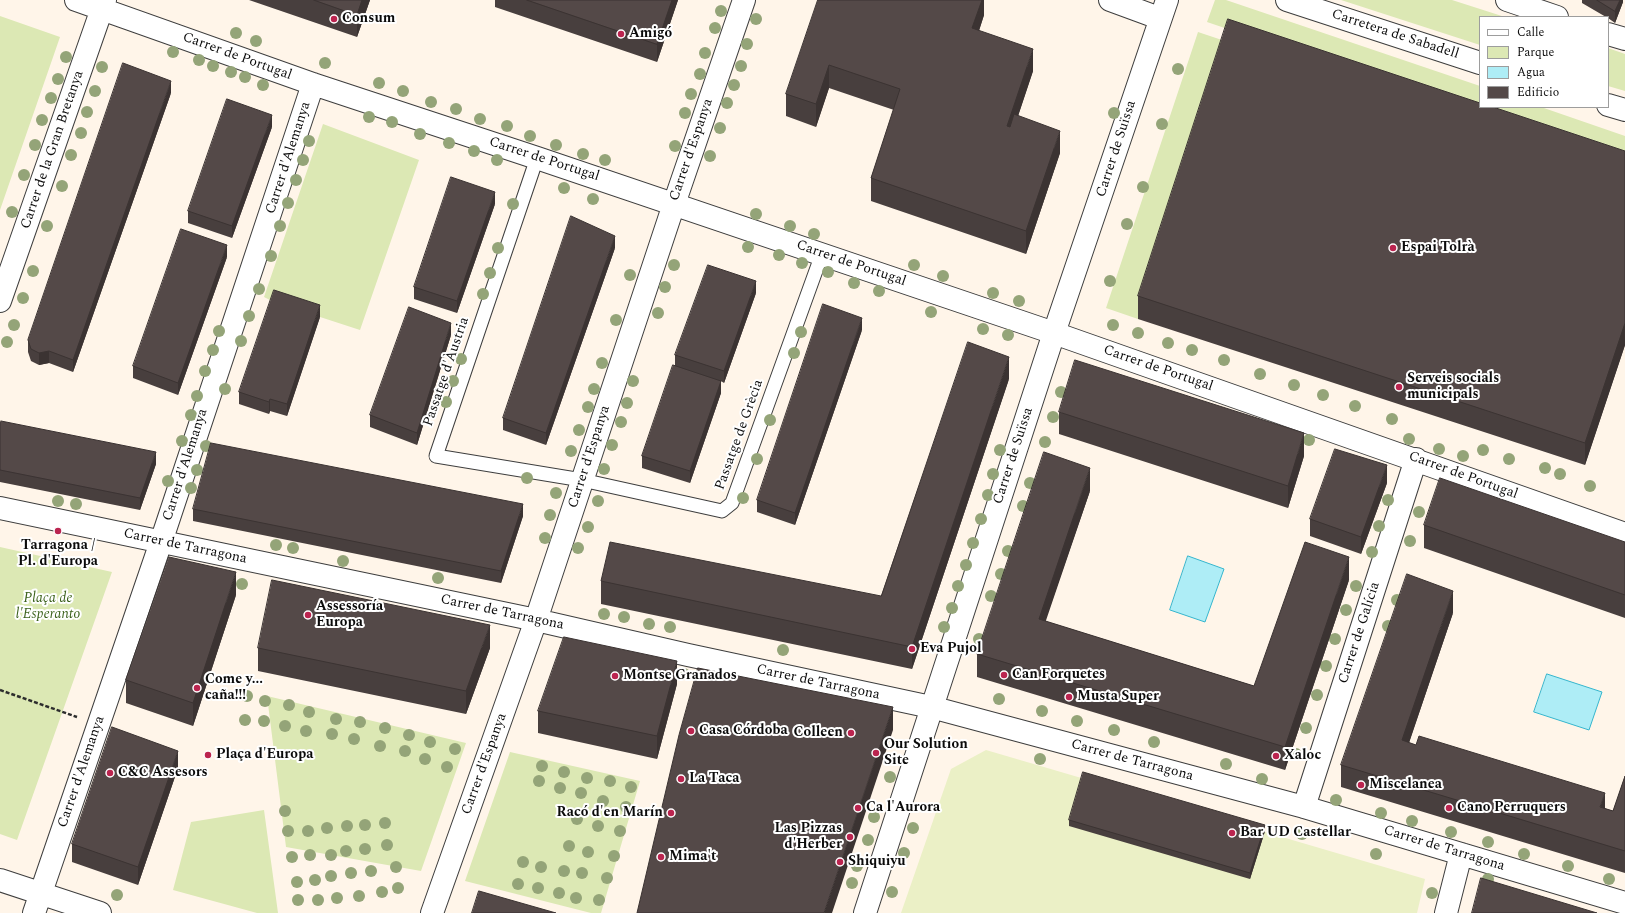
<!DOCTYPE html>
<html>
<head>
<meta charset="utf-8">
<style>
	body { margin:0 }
	#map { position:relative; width:1625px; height:913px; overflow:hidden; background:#fff5e9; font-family:Spectral,serif }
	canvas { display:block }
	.legend { position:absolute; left:1479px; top:16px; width:130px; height:92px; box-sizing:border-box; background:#fff; border:1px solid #9d9d9d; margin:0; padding:5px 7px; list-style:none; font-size:12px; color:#0b0b0b }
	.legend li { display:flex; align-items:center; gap:8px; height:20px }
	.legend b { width:20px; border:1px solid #9d9d9d }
</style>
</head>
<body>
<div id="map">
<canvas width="1625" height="913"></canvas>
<ul class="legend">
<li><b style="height:5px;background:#fff"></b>Calle</li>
<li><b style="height:11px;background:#dce8b4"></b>Parque</li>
<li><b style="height:11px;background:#aeedf6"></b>Agua</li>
<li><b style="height:11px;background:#544948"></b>Edificio</li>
</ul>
</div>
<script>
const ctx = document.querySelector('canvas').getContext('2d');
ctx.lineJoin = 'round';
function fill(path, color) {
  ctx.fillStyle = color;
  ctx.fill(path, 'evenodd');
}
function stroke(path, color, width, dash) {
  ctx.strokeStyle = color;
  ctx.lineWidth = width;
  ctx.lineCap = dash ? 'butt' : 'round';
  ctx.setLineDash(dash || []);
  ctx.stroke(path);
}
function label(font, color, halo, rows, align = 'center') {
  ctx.font = font + ' Spectral,serif';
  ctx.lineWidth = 4;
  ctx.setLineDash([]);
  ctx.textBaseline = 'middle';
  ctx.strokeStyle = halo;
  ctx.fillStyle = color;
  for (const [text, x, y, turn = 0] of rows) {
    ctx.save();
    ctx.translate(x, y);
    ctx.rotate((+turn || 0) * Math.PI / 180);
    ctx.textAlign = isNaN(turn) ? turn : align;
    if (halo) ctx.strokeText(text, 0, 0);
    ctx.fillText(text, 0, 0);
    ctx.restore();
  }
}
fill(new Path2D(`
	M1215 0H1226L1480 86V107H1541L1625 136V164L1207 22Z
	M1341 0H1452L1505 17H1480V45Z
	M0 16 60 37 0 210Z
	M1198 32 1228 42 1138 319 1106 308Z
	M1608 48 1625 54V91L1608 86Z
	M323 124 419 160 360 330 274 302 264 297Z
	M0 547 112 572 17 840 0 834Z
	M267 696 466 743 421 871 286 847Z
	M510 752 640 781 601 913H591L465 881Z
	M264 810 278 913H257L173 890 191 822Z`), '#dce8b4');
fill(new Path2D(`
	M986 750 1425 879 1417 913H901L951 769Z`), '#ebf0c6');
const water = new Path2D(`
	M1188 556 1224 569 1205 622 1170 610Z
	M1547 674 1602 692 1589 730 1534 712Z`);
fill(water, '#aeedf6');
stroke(water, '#35b5cd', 1);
const service = new Path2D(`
	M537 158 436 456 582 480 722 511 732 503 822 254`);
const minor = new Path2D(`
	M76 0 313 84 537 158 1054 333 1625 534
	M1110 0 1159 18
	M1507 0 1557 17
	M1608 34 1625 39
	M0 301 105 0
	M0 508 536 620 688 655 931 707 1304 807 1625 903
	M1304 807 1416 459
	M0 880 100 913
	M34 913 161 542 313 84
	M432 913 536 620 674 204 744 0
	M865 913 1054 333 1167 0
	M1446 913 1461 854`);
const tertiary = new Path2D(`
	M1287 0 1480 63
	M1608 105 1625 110`);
stroke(service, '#3e3e3e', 15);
stroke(minor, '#3e3e3e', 24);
stroke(tertiary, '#3e3e3e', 24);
stroke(new Path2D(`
	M0 690 77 717`), '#2d2d2d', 2.5, [4, 2]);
stroke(service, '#fff', 13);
stroke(minor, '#fff', 22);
stroke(tertiary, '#fff', 22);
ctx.fillStyle = '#94a478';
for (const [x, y] of [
	[721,11],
	[756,19],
	[715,28],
	[236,33],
	[256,41],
	[747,44],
	[173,52],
	[705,53],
	[66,57],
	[199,60],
	[325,63],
	[213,66],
	[741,66],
	[102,67],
	[1178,69],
	[231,72],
	[700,74],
	[245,77],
	[58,79],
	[379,83],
	[263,85],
	[734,85],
	[95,91],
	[403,91],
	[691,94],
	[51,98],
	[431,102],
	[727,103],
	[456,109],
	[87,112],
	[685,113],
	[1114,113],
	[369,117],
	[480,119],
	[42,120],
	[392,122],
	[1162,124],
	[507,126],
	[720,128],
	[81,133],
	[420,134],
	[530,136],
	[309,141],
	[449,143],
	[35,145],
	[556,145],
	[675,146],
	[474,151],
	[583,154],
	[71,155],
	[710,156],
	[303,160],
	[497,160],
	[605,160],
	[24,175],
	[296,180],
	[62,186],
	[1143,187],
	[564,188],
	[593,199],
	[288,203],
	[513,204],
	[12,212],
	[756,214],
	[1127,224],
	[47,226],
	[280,226],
	[790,226],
	[814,234],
	[748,247],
	[498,248],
	[779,255],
	[271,256],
	[802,263],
	[674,265],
	[914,265],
	[33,271],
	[828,272],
	[490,273],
	[630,275],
	[943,276],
	[1110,281],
	[854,283],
	[665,287],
	[259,289],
	[879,291],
	[993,293],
	[483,294],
	[23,298],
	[1019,301],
	[931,312],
	[658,313],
	[249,316],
	[616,320],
	[14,325],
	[1113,325],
	[983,329],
	[219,331],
	[801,332],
	[1138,333],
	[1008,335],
	[241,341],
	[7,342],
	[1168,343],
	[213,350],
	[1192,350],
	[794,353],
	[461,359],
	[1224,360],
	[602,363],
	[205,371],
	[1260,374],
	[453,381],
	[633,381],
	[1294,385],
	[225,389],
	[594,389],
	[1061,392],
	[1323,395],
	[197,396],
	[446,402],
	[627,403],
	[1355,406],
	[588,407],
	[191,415],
	[1053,417],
	[1392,419],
	[770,420],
	[621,422],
	[579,430],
	[1409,439],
	[1309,440],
	[182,441],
	[1045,442],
	[612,445],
	[206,446],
	[1439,449],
	[1000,450],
	[1483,450],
	[571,451],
	[1463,456],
	[757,459],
	[1509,459],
	[1545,468],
	[604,469],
	[197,470],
	[993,474],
	[1560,474],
	[527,478],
	[168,481],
	[1030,483],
	[1590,486],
	[191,488],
	[556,493],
	[988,495],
	[743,498],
	[1388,500],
	[58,501],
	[598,501],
	[76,504],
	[1023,506],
	[1419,512],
	[550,515],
	[981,519],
	[1379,526],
	[588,527],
	[545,538],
	[1410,541],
	[973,543],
	[276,545],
	[293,548],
	[578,548],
	[1008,551],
	[1372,552],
	[343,561],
	[966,565],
	[1001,574],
	[438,578],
	[242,584],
	[958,586],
	[1356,586],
	[991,596],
	[1397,600],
	[952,608],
	[1346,610],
	[604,614],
	[624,617],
	[649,624],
	[1388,626],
	[670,627],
	[944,627],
	[979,639],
	[1335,639],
	[783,650],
	[1326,666],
	[684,674],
	[1317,695],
	[247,696],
	[999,699],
	[265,701],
	[289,705],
	[1042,711],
	[309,712],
	[336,719],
	[245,720],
	[264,721],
	[1077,721],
	[360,722],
	[285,726],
	[385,728],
	[1306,728],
	[1114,730],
	[306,731],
	[332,734],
	[409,735],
	[354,739],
	[430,742],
	[1154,742],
	[380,746],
	[455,749],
	[405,751],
	[1296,754],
	[425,759],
	[1040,759],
	[1226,764],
	[542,766],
	[447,767],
	[564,772],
	[890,777],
	[587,778],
	[1262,779],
	[539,781],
	[610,781],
	[631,787],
	[560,788],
	[581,793],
	[1336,800],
	[603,801],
	[626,807],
	[285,811],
	[1381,813],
	[874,817],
	[577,819],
	[1412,821],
	[385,823],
	[365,825],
	[347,826],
	[598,826],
	[327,828],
	[913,828],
	[288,831],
	[308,831],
	[620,831],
	[1451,832],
	[1302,834],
	[868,840],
	[1488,842],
	[387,845],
	[569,846],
	[365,849],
	[346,851],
	[588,852],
	[904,853],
	[1376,854],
	[1524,854],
	[310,855],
	[331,855],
	[614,856],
	[292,857],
	[523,862],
	[857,866],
	[1568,866],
	[396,867],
	[541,867],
	[371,871],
	[564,871],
	[351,873],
	[582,873],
	[331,876],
	[607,878],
	[1488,879],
	[1609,879],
	[315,880],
	[297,882],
	[852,883],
	[518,884],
	[398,888],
	[538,888],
	[382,892],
	[892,892],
	[559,893],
	[1432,893],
	[117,895],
	[359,896],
	[337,898],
	[576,898],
	[298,900],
	[318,900],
	[599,900]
]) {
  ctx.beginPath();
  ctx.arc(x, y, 6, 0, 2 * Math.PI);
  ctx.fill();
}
fill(new Path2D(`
	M249 0H370L357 37Z
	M495 0H678L657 62 495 7Z
	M818 0H984V15L979 31 1033 71 1018 116 1060 153 1026 254 871 201V178L894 110 829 88 816 127 786 116V94Z
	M1582 0H1623V2L1615 23 1608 18V17H1606L1582 3Z
	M171 93 73 372 49 363 39 365 31 361 28 352V340Z
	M272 127 232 238 188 223V211Z
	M1625 151V345L1585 465 1138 319V296Z
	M495 204 457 313 414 299V287Z
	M615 248 546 445 503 430V418Z
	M227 257 178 395 133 378V366Z
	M756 293 724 383 721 381V393L690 483 642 468V456L675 366V355Z
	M320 317 287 416 270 411 269 414 239 404V392Z
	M862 330 795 525 757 512V500Z
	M451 335 417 445 370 427V415Z
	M1009 379 912 669 601 604V581L881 596Z
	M1059 412 1304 456 1288 508 1059 434Z
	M0 422 156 464 140 510 0 482Z
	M1387 483 1361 554 1310 536V519Z
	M1090 491 1045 621 1254 686 1349 580 1285 770 977 677V654Z
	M193 509 523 516 501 583 193 521Z
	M1424 525 1625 542V618L1424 548Z
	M236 595 193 726 126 703V680Z
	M1453 613 1409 743 1613 811 1625 776V873L1341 787V765Z
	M258 648H490L466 714 258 671Z
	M677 684 657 759 538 733V711Z
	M178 768 138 885 72 862V844Z
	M1069 820 1265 831 1250 879 1069 826Z`), '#483f3e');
fill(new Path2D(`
	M362 0H370L357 37V15Z
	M672 0H678L657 62V44Z
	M982 0H984V15L972 51V28Z
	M1620 0H1623V2L1615 23V11Z
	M1033 49V71L1007 149V126Z
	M829 65V88L816 127V104Z
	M171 81V93L73 372V360Z
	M272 115V127L232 238V226Z
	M1060 131V153L1026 254V231Z
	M495 192V204L457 313V301Z
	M615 236V248L546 445V433Z
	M227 245V257L178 395V383Z
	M756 281V293L724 383V371Z
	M320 305V317L287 416V404Z
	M862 318V330L795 525V513Z
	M451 323V335L417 445V433Z
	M1625 323V345L1585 465V443Z
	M49 351V363L39 365V353Z
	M1009 357V379L912 669V647Z
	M721 381V393L690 483V471Z
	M270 399V411L269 414V402Z
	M1304 433V456L1288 508V486Z
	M156 452V464L140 510V498Z
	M1387 465V483L1361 554V537Z
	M1090 468V491L1039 641V619Z
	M523 504V516L501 583V571Z
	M1349 557V580L1285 770V747Z
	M236 572V595L193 726V703Z
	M1453 591V613L1402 763V740Z
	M490 625V648L466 714V691Z
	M677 661V684L657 759V736Z
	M893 707V730L832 913H824Z
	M178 751V768L138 885V867Z
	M1605 793V815L1600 807Z
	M1265 825V831L1250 879V873Z`), '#3b3332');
const building = new Path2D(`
	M314 0H362L357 15Z
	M527 0H672L657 44Z
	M818 0H982L972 28 1033 49 1007 126 1010 127 1014 114 1060 131 1026 231 871 178 900 89 829 65 816 104 786 94Z
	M1597 0H1620L1615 11Z
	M1228 19 1480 103V107H1493L1625 151V323L1585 443 1138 296Z
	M123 63 171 81 73 360 49 351 39 353 31 349 28 340Z
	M227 99 272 115 232 226 188 211Z
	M451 177 495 192 457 301 414 287Z
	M571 216 615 236 546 433 503 418Z
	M181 229 227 245 178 383 133 366Z
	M708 265 756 281 724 371 675 355Z
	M274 290 320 305 287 404 270 399 269 402 239 392Z
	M823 304 862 318 795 513 757 500Z
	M409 307 451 323 417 433 370 415Z
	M968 342 1009 357 912 647 601 581 610 542 881 596Z
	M1075 360 1304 433 1288 486 1059 412Z
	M673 365 721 381 690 471 642 456Z
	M1 421 156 452 140 498 0 470V422Z
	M211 443 523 504 501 571 193 509Z
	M1335 449 1387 465 1361 537 1310 519Z
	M1044 452 1090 468 1039 619 1254 686 1305 542 1349 557 1285 747 977 654Z
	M1440 478 1625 542V595L1424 525Z
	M169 557 236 572 193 703 126 680Z
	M1407 574 1453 591 1402 740 1416 745 1419 736 1605 793 1600 807 1613 811 1625 776V851L1341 765Z
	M272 580 490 625 466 691 258 648Z
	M564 637 677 661 657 736 538 711Z
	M698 668 893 707 824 913H637L679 735Z
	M112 727 178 751 138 867 72 844Z
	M1083 772 1265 825 1250 873 1069 820Z
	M1481 878 1597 913H1472Z
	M479 891 556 913H472Z`);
fill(building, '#544948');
stroke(building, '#3b3332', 1);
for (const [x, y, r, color] of [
	[334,19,4,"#bb244f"],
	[621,34,4,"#bb244f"],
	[1393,248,4,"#bb244f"],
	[1399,387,4,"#bb244f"],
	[58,531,4,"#bb244f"],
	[308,615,4,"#bb244f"],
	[912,649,4,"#bb244f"],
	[1004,675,4,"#bb244f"],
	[615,676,4,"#bb244f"],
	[197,688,4,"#bb244f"],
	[1069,697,4,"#bb244f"],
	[691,731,4,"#bb244f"],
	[851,733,4,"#bb244f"],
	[876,753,4,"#bb244f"],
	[208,755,4,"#bb244f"],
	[1276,756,4,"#bb244f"],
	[110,773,4,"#bb244f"],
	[681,779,4,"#bb244f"],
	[1361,785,4,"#bb244f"],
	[858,808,4,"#bb244f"],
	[1449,808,4,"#bb244f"],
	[671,813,4,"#bb244f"],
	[1232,833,4,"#bb244f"],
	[850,837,4,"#bb244f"],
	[661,857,4,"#bb244f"],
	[840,862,4,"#bb244f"]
]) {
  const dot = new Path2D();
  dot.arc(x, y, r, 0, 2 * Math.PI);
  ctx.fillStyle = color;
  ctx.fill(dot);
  stroke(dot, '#fff', 1.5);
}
label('bold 14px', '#0b0b0b', '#fff', [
	["Consum",342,19],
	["Amigó",629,34],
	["Espai Tolrà",1401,248],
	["Serveis socials",1407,379],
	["municipals",1407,395],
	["Tarragona /",58,546,"center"],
	["Pl. d'Europa",58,562,"center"],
	["Assessoría",316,607],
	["Europa",316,623],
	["Eva Pujol",920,649],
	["Can Forquetes",1012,675],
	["Montse Granados",623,676],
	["Come y...",205,680],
	["caña!!!",205,696],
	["Musta Super",1077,697],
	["Casa Córdoba",699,731],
	["Colleen",843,733,"right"],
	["Our Solution",884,745],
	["Site",884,761],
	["Plaça d'Europa",216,755],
	["Xaloc",1284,756],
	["C&C Assesors",118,773],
	["La Taca",689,779],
	["Miscelanea",1369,785],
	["Ca l'Aurora",866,808],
	["Cano Perruquers",1457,808],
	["Racó d'en Marín",663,813,"right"],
	["Las Pizzas",842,829,"right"],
	["d'Herber",842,845,"right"],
	["Bar UD Castellar",1240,833],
	["Mima't",669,857],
	["Shiquiyu",848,862]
], 'left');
label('14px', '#0b0b0b', '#fff', [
	["Carretera de Sabadell",1395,35,18],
	["Carrer de Portugal",237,57,20],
	["Carrer de Suïssa",1117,149,-72],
	["Carrer de la Gran Bretanya",53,150,-71],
	["Carrer d'Espanya",692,150,-71],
	["Carrer d'Alemanya",289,158,-72],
	["Carrer de Portugal",544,160,18],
	["Carrer de Portugal",851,264,19],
	["Carrer de Portugal",1158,369,19],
	["Passatge d'Àustria",447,372,-71],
	["Passatge de Grècia",740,435,-70],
	["Carrer de Suïssa",1014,456,-72],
	["Carrer d'Espanya",590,457,-72],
	["Carrer d'Alemanya",186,465,-72],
	["Carrer de Portugal",1463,476,20],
	["Carrer de Tarragona",185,547,12],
	["Carrer de Tarragona",502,613,12],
	["Carrer de Galícia",1360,633,-72],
	["Carrer de Tarragona",818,683,12],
	["Carrer de Tarragona",1132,761,15],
	["Carrer d'Espanya",485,764,-70],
	["Carrer d'Alemanya",82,772,-71],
	["Carrer de Tarragona",1444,849,17]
]);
label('italic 14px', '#3c621c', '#fff', [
	["Plaça de",48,599],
	["l'Esperanto",48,615]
]);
</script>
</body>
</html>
